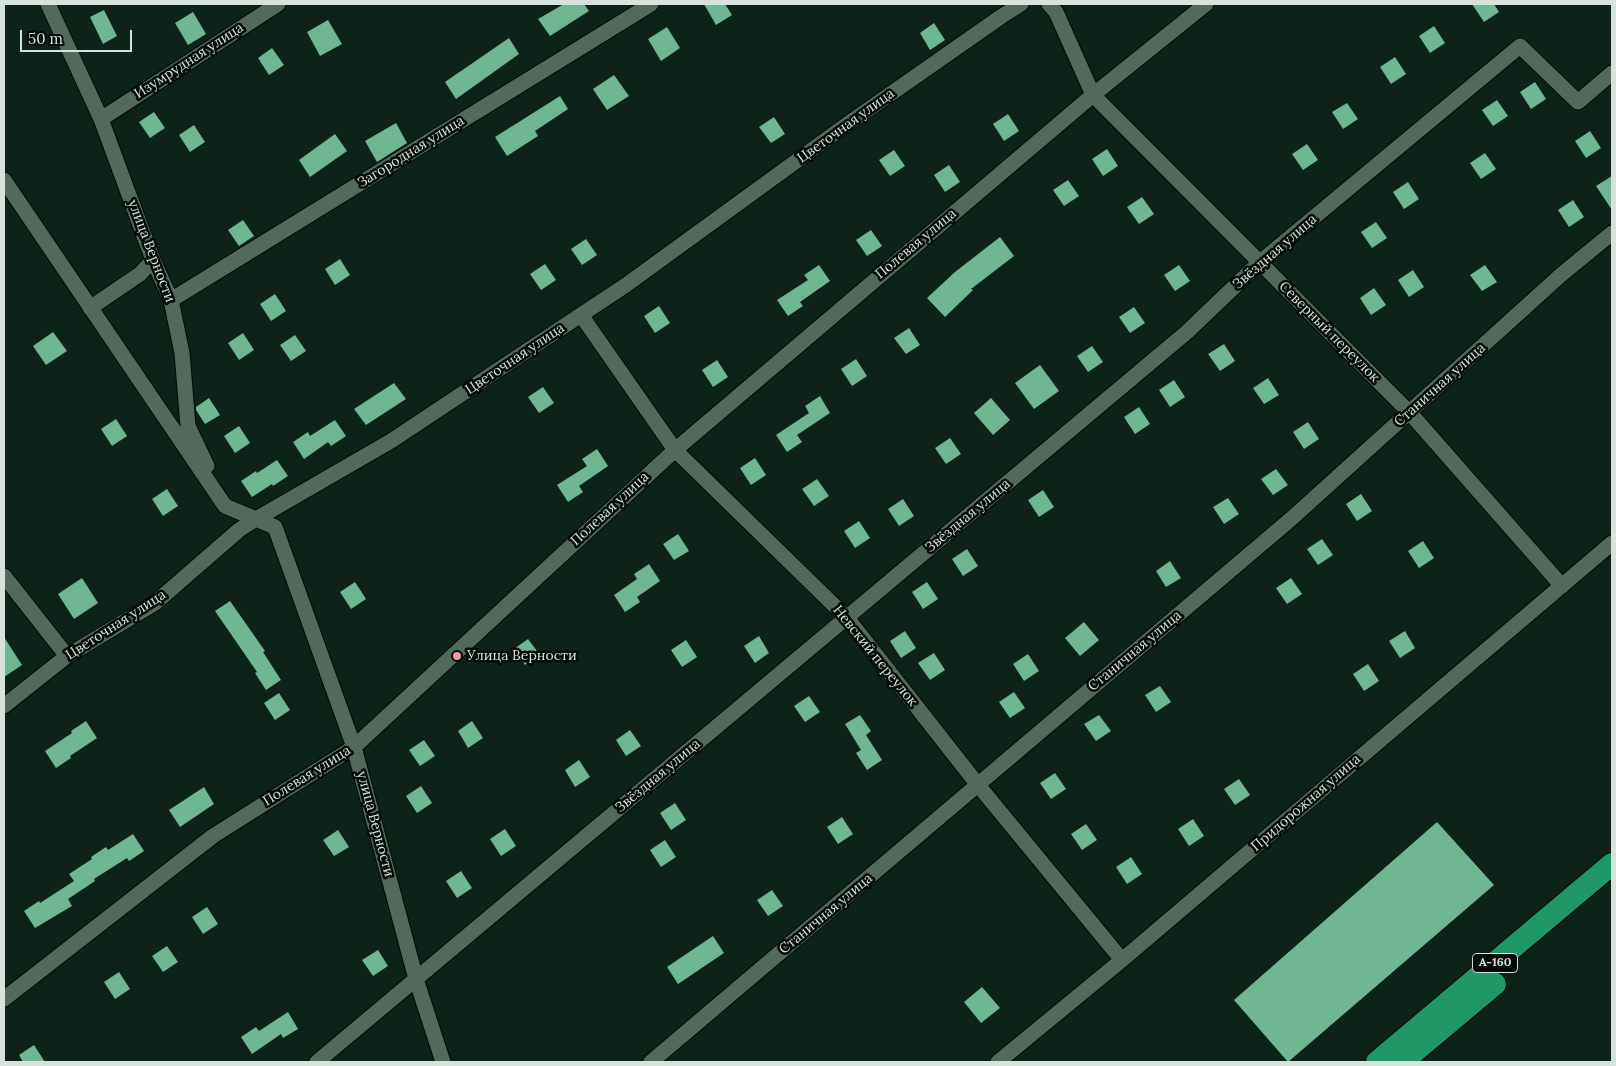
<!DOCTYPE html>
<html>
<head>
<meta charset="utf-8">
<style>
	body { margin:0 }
	#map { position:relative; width:1616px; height:1066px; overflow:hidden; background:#0d2218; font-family:Lora,serif }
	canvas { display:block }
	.frame { position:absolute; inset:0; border:5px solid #d6e2db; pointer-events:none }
	.scale { position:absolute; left:20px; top:30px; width:112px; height:22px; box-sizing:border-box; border:2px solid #d6e2db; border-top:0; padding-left:6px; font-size:15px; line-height:18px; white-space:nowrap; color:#d6e2db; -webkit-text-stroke:4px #030906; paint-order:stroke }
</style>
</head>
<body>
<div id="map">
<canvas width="1616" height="1066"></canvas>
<div class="frame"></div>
<div class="scale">50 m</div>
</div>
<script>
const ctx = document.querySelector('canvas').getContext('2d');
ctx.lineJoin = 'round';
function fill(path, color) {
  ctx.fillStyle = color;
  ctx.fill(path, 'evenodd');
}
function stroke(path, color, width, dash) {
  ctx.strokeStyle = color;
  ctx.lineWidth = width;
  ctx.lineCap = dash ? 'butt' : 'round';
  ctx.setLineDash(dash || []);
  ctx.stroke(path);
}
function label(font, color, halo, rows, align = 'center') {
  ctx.font = font + ' Lora,serif';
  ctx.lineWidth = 5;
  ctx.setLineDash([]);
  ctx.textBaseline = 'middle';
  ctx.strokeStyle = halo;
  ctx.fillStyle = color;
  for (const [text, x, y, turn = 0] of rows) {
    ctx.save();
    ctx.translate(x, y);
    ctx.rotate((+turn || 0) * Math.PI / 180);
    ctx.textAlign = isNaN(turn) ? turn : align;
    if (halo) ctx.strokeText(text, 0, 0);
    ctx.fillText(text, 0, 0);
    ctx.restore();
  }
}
fill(new Path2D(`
	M564 4H584L589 11 550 36 538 19Z
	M704 4H725L732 15 716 25Z
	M1472 4H1494L1499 12 1484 22Z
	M104 10 117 36 103 44 90 17Z
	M193 12 206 34 188 45 175 23Z
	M328 20 342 44 320 56 307 32Z
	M934 23 945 40 930 50 920 33Z
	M1434 26 1445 43 1430 53 1419 36Z
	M667 27 680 48 661 61 648 39Z
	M509 38 519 54 456 99 445 82Z
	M272 48 284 65 269 75 258 58Z
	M1395 57 1406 74 1391 84 1380 67Z
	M614 75 629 96 607 110 593 89Z
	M1535 82 1546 99 1531 109 1520 92Z
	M560 96 568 109 535 131 538 136 507 156 495 137Z
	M1497 100 1508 116 1493 126 1482 110Z
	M1347 103 1358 119 1343 129 1332 112Z
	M154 112 165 128 150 138 139 122Z
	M1008 114 1019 131 1004 141 993 124Z
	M774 117 785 134 771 143 759 127Z
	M396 123 407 143 377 162 365 141Z
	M194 125 205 142 190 152 179 135Z
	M1590 131 1601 148 1586 158 1575 141Z
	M335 134 347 151 310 177 299 160Z
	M1307 144 1318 160 1303 170 1292 154Z
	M1107 149 1118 166 1103 176 1092 159Z
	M894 150 905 166 890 176 879 160Z
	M1485 153 1496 169 1481 179 1470 163Z
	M949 165 960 182 945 192 934 175Z
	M1612 176V210L1596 186Z
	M1068 180 1079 196 1064 206 1053 190Z
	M1408 182 1419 199 1404 209 1393 192Z
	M1142 197 1154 214 1139 224 1127 207Z
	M1573 200 1584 217 1569 227 1558 210Z
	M243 220 254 236 239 246 228 230Z
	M1376 222 1387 238 1372 248 1361 232Z
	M871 230 882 246 867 256 856 240Z
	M1000 237 1014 256 971 289 973 290 945 317 927 298 955 272Z
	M586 239 597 255 582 265 571 249Z
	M340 259 350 275 335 285 325 269Z
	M545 264 556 280 541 290 530 274Z
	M819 265 830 281 800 302 803 306 788 316 777 300 808 280 804 275Z
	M1179 265 1190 281 1175 291 1164 275Z
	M1485 265 1497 282 1482 291 1470 275Z
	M1413 270 1424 287 1409 297 1398 280Z
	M1374 288 1386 305 1371 315 1360 298Z
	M275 294 286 311 271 321 260 304Z
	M659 306 670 323 655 333 644 316Z
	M1134 307 1145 323 1130 333 1119 317Z
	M909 328 920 345 906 354 894 338Z
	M53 332 67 351 46 365 33 346Z
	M243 333 254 350 239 360 228 343Z
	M295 335 306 351 291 361 280 345Z
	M1224 344 1235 361 1220 371 1208 354Z
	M1092 346 1103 362 1088 372 1077 356Z
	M856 359 867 376 852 386 841 369Z
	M717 360 728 377 713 387 702 370Z
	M1040 365 1059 391 1034 409 1015 383Z
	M1268 378 1279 395 1264 404 1253 388Z
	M1174 380 1185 397 1170 407 1159 390Z
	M394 383 406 399 366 425 354 409Z
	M543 387 554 403 539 413 528 397Z
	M820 396 830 413 797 435 802 442 787 452 776 435 809 413 805 406Z
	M209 398 220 415 205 424 196 410V407Z
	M991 398 1010 420 993 435 974 413Z
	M1139 407 1150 424 1135 434 1124 417Z
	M116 419 127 436 112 446 101 429Z
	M335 420 346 436 331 446 328 442 304 459 293 442 308 432 310 436Z
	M1308 422 1319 439 1304 449 1293 432Z
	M239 426 250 443 235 453 224 436Z
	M950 438 961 454 946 464 935 448Z
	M597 449 608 466 579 486 583 492 568 502 557 485 587 466 582 459Z
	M755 458 766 475 751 485 740 468Z
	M277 460 288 476 273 486 272 484 252 497 241 481 256 471 257 473Z
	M1276 469 1288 485 1273 495 1261 479Z
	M817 479 829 496 814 506 802 489Z
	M167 489 178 506 163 516 152 499Z
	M1043 490 1054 507 1039 517 1028 500Z
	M1361 494 1372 511 1357 521 1346 504Z
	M1228 498 1239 514 1224 524 1213 507Z
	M903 499 914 516 899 526 888 509Z
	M859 521 870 538 855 548 844 531Z
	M678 534 689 551 674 560 663 544Z
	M1322 539 1333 555 1318 565 1307 549Z
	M1423 541 1434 558 1419 568 1408 551Z
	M967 549 978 566 963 576 952 559Z
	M1170 561 1181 578 1166 587 1156 571Z
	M649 564 660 581 637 597 640 602 625 612 614 595 637 579 634 574Z
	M82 578 98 603 74 619 58 594Z
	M1291 578 1302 594 1287 604 1276 588Z
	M355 582 366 599 351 609 340 592Z
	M927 582 938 599 923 609 912 592Z
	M230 601 265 651 263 652 281 680 266 690 255 673 257 672 215 611Z
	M1084 622 1099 640 1080 656 1065 638Z
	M905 631 916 648 901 658 890 641Z
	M1405 631 1415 648 1400 658 1389 641Z
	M759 636 769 653 755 663 744 646Z
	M4 637 22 665 4 677Z
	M528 639 540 655 525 665 514 649Z
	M686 640 697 657 682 667 671 650Z
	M934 653 945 670 930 680 918 663Z
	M1028 654 1039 671 1024 681 1013 664Z
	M1368 664 1379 681 1364 691 1353 674Z
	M1160 686 1171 702 1156 712 1145 695Z
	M1014 692 1025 708 1010 718 999 702Z
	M279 693 290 710 275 720 264 703Z
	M809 696 820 712 805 722 794 706Z
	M860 715 871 731 866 735 882 760 867 770 856 753 861 750 845 724Z
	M1099 715 1111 731 1096 741 1084 724Z
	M86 721 97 738 70 756 71 758 56 768 45 751 72 733 71 731Z
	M472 721 483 738 468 748 458 731Z
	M630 730 641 746 626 756 616 740Z
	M424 740 435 756 420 766 409 750Z
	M579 760 590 777 575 787 565 770Z
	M1055 773 1066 789 1051 799 1040 783Z
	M1239 779 1250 795 1235 805 1224 789Z
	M421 786 432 803 417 813 406 796Z
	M204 787 214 804 180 827 169 810Z
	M675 803 686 820 671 830 660 813Z
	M842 817 853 834 838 844 827 827Z
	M1193 819 1204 836 1189 846 1178 829Z
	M1437 822 1494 885 1288 1062 1234 1000Z
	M1086 824 1097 840 1082 850 1071 834Z
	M505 829 516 846 501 856 490 839Z
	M338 830 349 847 334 856 323 840Z
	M133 834 144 851 129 861 127 858 94 879 95 881 68 899 72 906 35 928 24 911 39 901 40 903 74 881 69 874 92 859 91 857 106 847 108 850Z
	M665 840 676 857 661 867 650 850Z
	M1131 857 1142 874 1127 884 1116 867Z
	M461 871 472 888 457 898 446 881Z
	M772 890 783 906 768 916 757 900Z
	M207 907 218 924 203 934 192 917Z
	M713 936 724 953 678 984 667 967Z
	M167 946 178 962 163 972 152 956Z
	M378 950 388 966 373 976 362 960Z
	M119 972 130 989 115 999 104 982Z
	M982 987 1000 1008 981 1023 964 1002Z
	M288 1012 298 1029 283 1038 281 1034 252 1054 241 1037 256 1027 259 1031Z
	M34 1045 45 1062H23L19 1055Z`), '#6fb792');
const minor = new Path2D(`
	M48 4 101 119 153 260 171 300 182 353 188 426 207 466
	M1049 4 1056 12 1093 95 1410 413 1562 586
	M101 119 278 4
	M4 180 225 506 275 527 354 747 416 979 443 1062
	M171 300 651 4
	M90 308 140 274 153 260
	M581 315 675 450 847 618 978 785 1122 960
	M4 576 67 656
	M4 706 67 656 155 603 239 530 256 519 391 441 626 285 846 125 1002 16 1021 4
	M4 999 213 836 354 747 675 450 1093 95 1206 4
	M317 1062 1187 332 1259 263 1520 46 1578 102 1612 73
	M651 1062 1291 519 1562 274 1612 233
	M998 1062 1122 960 1612 543`);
const highway = new Path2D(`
	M1377 1062 1612 864
	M1402 1062 1495 984`);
stroke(minor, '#000b04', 17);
stroke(highway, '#000b04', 24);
stroke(minor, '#53695c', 15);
stroke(highway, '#209767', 22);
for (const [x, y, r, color] of [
	[457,656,5,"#f49aa1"]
]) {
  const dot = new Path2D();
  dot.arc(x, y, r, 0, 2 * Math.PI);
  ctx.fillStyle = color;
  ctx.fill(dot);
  stroke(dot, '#030906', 2);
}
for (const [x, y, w] of [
	[1495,963,45]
]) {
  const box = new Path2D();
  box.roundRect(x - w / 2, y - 9.5, w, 19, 4);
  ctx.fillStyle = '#030906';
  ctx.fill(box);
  stroke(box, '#d6e2db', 1);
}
label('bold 12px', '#d6e2db', null, [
	["А-160",1495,963]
]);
label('14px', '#d6e2db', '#030906', [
	["Изумрудная улица",189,61,-33],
	["Цветочная улица",846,126,-36],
	["Загородная улица",411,152,-32],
	["Полевая улица",916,244,-40],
	["улица Верности",151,251,69],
	["Звёздная улица",1275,252,-41],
	["Северный переулок",1329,332,45],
	["Цветочная улица",515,359,-34],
	["Станичная улица",1440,385,-42],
	["Полевая улица",610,509,-43],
	["Звёздная улица",968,516,-40],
	["Цветочная улица",116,625,-33],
	["Станичная улица",1135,651,-40],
	["Невский переулок",875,656,51],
	["Полевая улица",307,776,-32],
	["Звёздная улица",658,776,-40],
	["Придорожная улица",1306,803,-41],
	["улица Верности",375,824,75],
	["Станичная улица",826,914,-40]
]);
label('14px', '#d6e2db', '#030906', [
	["Улица Верности",467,656]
], 'left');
</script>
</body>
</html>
